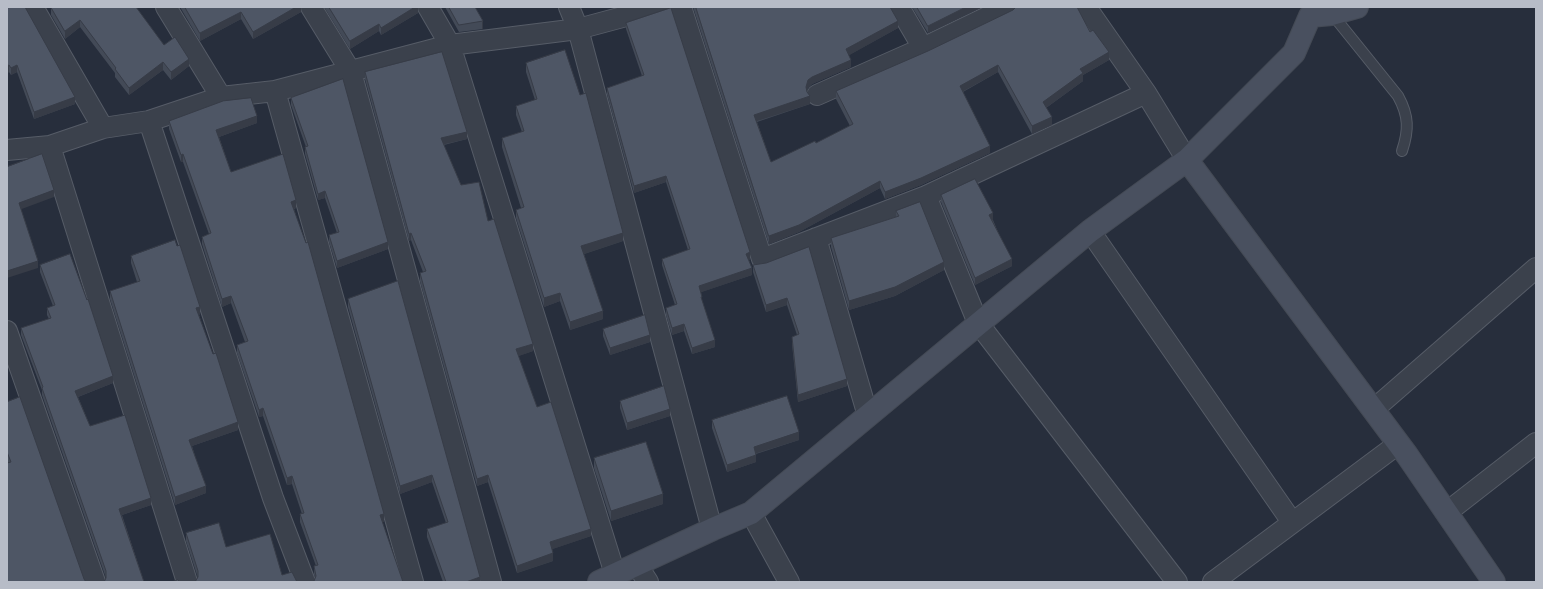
<!DOCTYPE html>
<html>
<head>
<meta charset="utf-8">
<style>
	body { margin:0 }
	#map { position:relative; width:1543px; height:589px; overflow:hidden; background:#272e3c; font-family:Mulish,sans-serif }
	canvas { display:block }
	.frame { position:absolute; inset:0; border:8px solid #b7bcc7; pointer-events:none }
</style>
</head>
<body>
<div id="map">
<canvas width="1543" height="589"></canvas>
<div class="frame"></div>
</div>
<script>
const ctx = document.querySelector('canvas').getContext('2d');
ctx.lineJoin = 'round';
function stroke(path, color, width, dash) {
  ctx.strokeStyle = color;
  ctx.lineWidth = width;
  ctx.lineCap = dash ? 'butt' : 'round';
  ctx.setLineDash(dash || []);
  ctx.stroke(path);
}
function fill(path, color) {
  ctx.fillStyle = color;
  ctx.fill(path, 'evenodd');
}
const lane = new Path2D(`
	M1332 14 1398 96C1409 116 1409 130 1402 151`);
const street = new Path2D(`
	M33 7 103 128
	M166 7 221 97
	M311 7 351 72 491 582
	M428 7 450 45 615 574
	M569 7 578 29 712 529
	M681 7 762 259 926 196 978 323 1177 582
	M899 7 923 48
	M1086 7 1146 93 1187 160
	M275 91 413 582
	M817 95 923 48 1008 7
	M149 121 273 498 305 582
	M50 146 187 582
	M7 150 50 146 103 128 149 121 221 97 275 91 450 45 578 29 660 7
	M926 196 1146 93
	M1090 231 1292 522
	M816 238 868 416
	M7 331 95 582
	M1373 410 1536 268
	M751 513 789 582
	M1446 513 1536 443
	M637 565 648 582
	M1213 582 1398 444`);
const secondary = new Path2D(`
	M1310 16 1294 53 1187 160 1407 455 1494 582
	M1310 16 1332 14 1357 7
	M599 582 713 529 751 513 1090 231 1187 160`);
stroke(lane, '#565c67', 12);
stroke(street, '#565c67', 22);
stroke(secondary, '#444a55', 24);
stroke(lane, '#3b414c', 10);
stroke(street, '#3b414c', 20);
stroke(secondary, '#49505f', 22);
fill(new Path2D(`
	M7 7 75 104 34 119 17 72 11 75 9 72 7 73Z
	M51 7 164 45 189 66 171 80 163 70 129 95 115 77V73L80 27 65 39 51 15Z
	M180 7H301V12L253 39 241 19 200 41Z
	M324 7H418V13L381 35 379 31 350 49Z
	M445 7H475L483 21V29L459 32Z
	M693 7H890L898 28 849 55 851 67 812 84 808 88 807 92 810 104 757 122 771 162 816 143 850 126 836 99V91L1090 32 1109 60 1083 75V81L1046 108 1052 125 1032 134 998 72 963 92 990 153 921 185 885 199 880 188 799 232 769 244Z
	M912 7H982L928 33Z
	M626 23 750 259 749 260 752 275 701 292 702 301 715 347 692 354 684 331 672 335 666 315V308L675 305 662 265V259L688 250 666 182 634 193 607 94V88L642 76 626 29Z
	M526 63 623 241 584 254 603 319 570 330 560 301 544 307 516 218V210L521 208 502 147V138L522 132 516 115V106L535 100 526 72Z
	M365 72 467 139 444 145 461 185 488 221 533 351 518 356 537 407 591 536 552 549 553 561 517 573 488 482 477 486 420 281V273L423 272 411 240 409 241 365 79Z
	M291 98 388 249 337 268 329 242V235L337 233 325 198 318 200 305 154V147H306L291 105Z
	M169 121 257 123 219 137 231 172 296 208 294 209 384 522H382L314 581 315 578 314 574V566H316L300 522V514H302L292 484 287 485 263 416 259 417 237 353V345L245 342 231 303 222 307 202 244V237L209 234 183 162H181L169 129Z
	M941 195 993 220 1012 266 975 285 941 202Z
	M896 211 944 270 895 296 849 310 831 247V238L896 217Z
	M131 256 200 314 199 315 238 430 192 446 206 493 175 505 110 299V291L137 282 131 263Z
	M766 263 847 386 798 402 792 344V337L797 335 787 305 766 312 753 272V265Z
	M40 265 113 383 78 397 90 426 151 505 122 515 144 582 106 578 42 395V390L21 335V328L49 319 47 315V308L53 306 40 272Z
	M398 281 480 582H443L427 537V529L446 523 432 482 400 494 348 307V299Z
	M603 329 650 342 610 355 603 336Z
	M620 401 670 416 627 430 620 408Z
	M7 402 84 579 8 462 7 459Z
	M712 420 799 440 756 454V462L727 472 712 428Z
	M594 458 663 504 611 521 594 468Z
	M186 533 226 547 282 575 198 578 186 541Z`), '#434a57');
fill(new Path2D(`
	M296 7H301V12L253 39V32Z
	M415 7H418V13L381 35V28Z
	M966 7H982L928 33V26Z
	M241 12V19L200 41V33Z
	M80 20V27L65 39V31Z
	M483 21V29H482V22Z
	M898 21V28L846 57V49Z
	M379 24V31L350 49V41Z
	M1109 52V60L1083 75V81L1043 110V102L1080 69Z
	M189 59V66L171 80V72Z
	M851 60V67L812 84 808 88 806 94V87L808 80 812 77Z
	M163 62V70L129 95V88Z
	M9 65V72L7 73V66Z
	M17 65V72L11 75V68Z
	M998 65V72L960 93V86Z
	M810 96V104L754 122V115Z
	M75 97V104L34 119V112Z
	M257 116V123L216 138V130Z
	M1052 117V125L1032 134V126Z
	M467 132V139L441 145V138Z
	M990 146V153L921 185 885 199V192Z
	M183 154V162H181V155Z
	M666 176V182L634 193V186Z
	M880 181V188L799 232 769 244V236Z
	M54 190V197L19 210V203Z
	M325 191V198L318 200V194Z
	M296 200V208L291 210V202Z
	M993 213V220L989 222V215Z
	M411 233V240L409 241V234Z
	M623 233V241L581 255V246Z
	M388 242V249L337 268V261Z
	M750 252V259L746 261V254Z
	M1012 259V266L975 285V278Z
	M38 261V268L7 278V271Z
	M944 262V270L895 296 849 310V301Z
	M752 268V275L699 293V286Z
	M560 293V301L544 307V298Z
	M231 296V303L222 307V299Z
	M787 298V305L766 312V305Z
	M200 307V314L196 316V308Z
	M603 311V319L570 330V322Z
	M684 324V331L672 335V328Z
	M650 335V342L610 355V348Z
	M715 340V347L692 354V348Z
	M533 344V351L516 357V349Z
	M113 376V383L75 398V391Z
	M847 379V386L798 402V395Z
	M263 408V416L259 417V410Z
	M670 409V416L627 430V423Z
	M238 422V430L189 447V440Z
	M799 432V440L754 454V447Z
	M756 455V462L727 472V465Z
	M432 475V482L400 494V486Z
	M488 475V482L477 486V479Z
	M292 476V484L287 485V478Z
	M206 486V493L175 505V497Z
	M663 494V504L611 521V511Z
	M151 498V505L119 516V509Z
	M384 514V522L380 523V515Z
	M591 529V536L550 550V542Z
	M553 553V561L517 573V566Z
	M480 577V582H466Z`), '#373c47');
const building = new Path2D(`
	M7 7H25L75 97 34 112 17 65 11 68 9 65 7 66Z
	M51 7H136L164 45 175 37 189 59 171 72 163 62 129 88 115 69 116 68 80 20 65 31Z
	M185 7H296L253 32 241 12 200 33Z
	M329 7H415L381 28 379 24 350 41Z
	M449 7H475L483 21 459 25Z
	M696 7H890L898 21 846 49 851 60 812 77 808 80 806 87 807 92 810 96 754 115 771 162 815 141 816 143 853 124 836 91 928 51 1013 10 1016 7H1077L1090 32 1093 30 1109 52 1080 69 1083 73 1043 102 1052 117 1032 126 998 65 960 86 990 146 921 178 885 192 880 181 799 225 769 236Z
	M917 7H966L928 26Z
	M671 8 750 252 746 254 752 268 699 286 702 297H701L715 340 692 348 684 324 672 328 666 308 677 304 662 259 690 249 666 176 634 186 607 88 644 75 626 23Z
	M565 50 580 95 586 93 623 233 581 246 603 311 570 322 560 293 544 298 516 210 524 207 502 138 524 131 516 106 537 99 526 63Z
	M442 52 467 132 441 138 461 185 479 182 488 221 494 219 533 344 516 349 537 407 551 402 591 529 550 542 553 553 517 566 488 475 477 479 420 273 426 271 411 233 409 234 365 72Z
	M343 79 388 242 337 261 329 235 339 232 325 191 318 194 305 147 308 146 291 98Z
	M251 98 257 116 216 130 231 172 283 154 296 200 291 202 306 243 308 242 384 514 380 515 403 582H313L314 581 316 576 314 566 318 565 300 514 304 513 292 476 287 478 263 408 259 410 237 345 248 341 231 296 222 299 202 237 211 233 183 154 181 155 169 121 223 101Z
	M42 154 54 190 19 203 38 261 7 271V167Z
	M975 179 993 213 989 215 1012 259 975 278 941 195Z
	M920 202 944 262 895 287 849 301 831 238 899 216 896 211Z
	M175 240 177 246 180 245 200 307 196 308 213 354 216 353 238 422 189 440 206 486 175 497 110 291 140 281 131 256Z
	M809 247 847 379 798 395 792 337 799 334 787 298 766 305 753 265 766 263Z
	M70 254 87 300 88 299 113 376 75 391 90 426 125 415 151 498 119 509 144 582H104L106 578V571L42 388 43 387 21 328 51 318 47 308 55 305 40 265Z
	M398 281 480 577 466 582H446L427 529 448 522 432 475 400 486 348 299Z
	M645 315 650 335 610 348 603 329Z
	M664 386 670 409 627 423 620 401Z
	M787 396 799 432 754 447 756 455 727 465 712 420Z
	M20 397 84 579 86 582H7V463L11 462 7 452V402Z
	M646 442 663 494 611 511 594 458Z
	M219 523 226 547 270 534 282 575 292 572 297 582H195L198 577V571L186 533Z
	M178 580 180 582H172Z`);
fill(building, '#4e5665');
stroke(building, '#373c47', 1);
</script>
</body>
</html>
